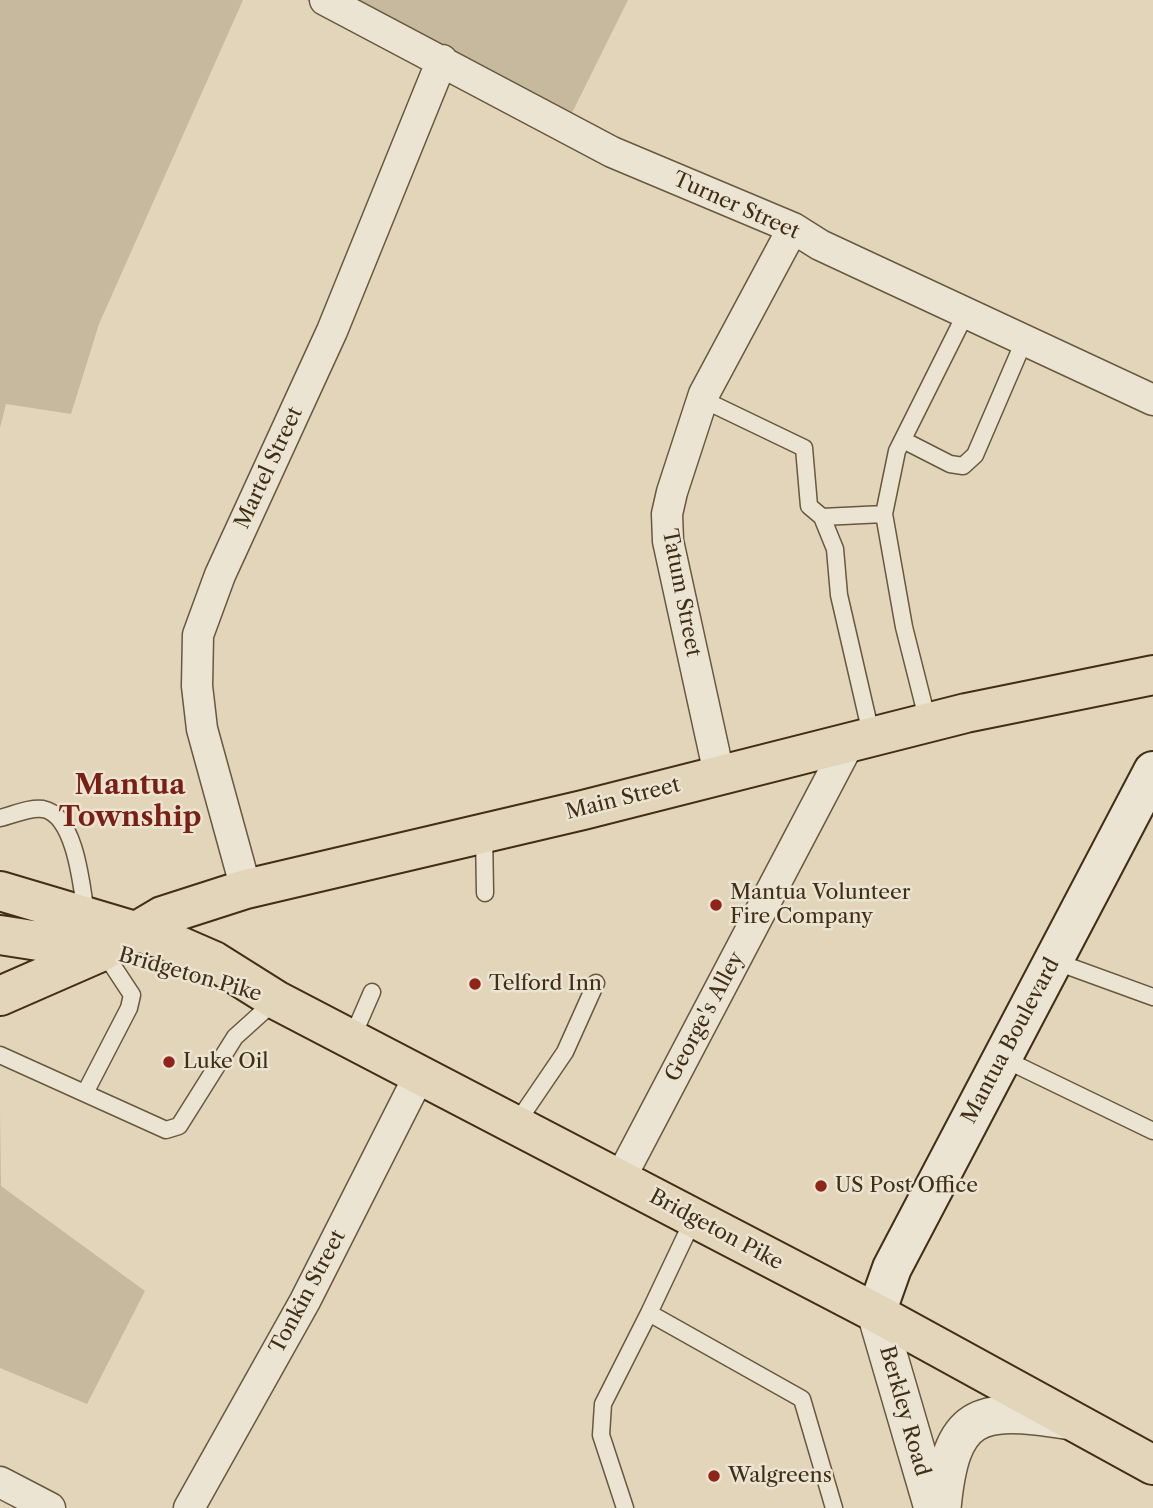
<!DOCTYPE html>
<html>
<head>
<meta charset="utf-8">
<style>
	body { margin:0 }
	canvas { display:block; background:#e2d5ba }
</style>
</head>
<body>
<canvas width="1153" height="1508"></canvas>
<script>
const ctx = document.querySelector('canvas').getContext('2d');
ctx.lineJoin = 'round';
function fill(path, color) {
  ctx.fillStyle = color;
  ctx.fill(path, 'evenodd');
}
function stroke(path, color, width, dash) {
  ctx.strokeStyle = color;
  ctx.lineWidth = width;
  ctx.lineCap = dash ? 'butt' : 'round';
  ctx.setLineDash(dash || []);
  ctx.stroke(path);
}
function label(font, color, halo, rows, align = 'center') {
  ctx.font = font + ' "Libre Caslon Text",serif';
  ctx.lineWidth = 5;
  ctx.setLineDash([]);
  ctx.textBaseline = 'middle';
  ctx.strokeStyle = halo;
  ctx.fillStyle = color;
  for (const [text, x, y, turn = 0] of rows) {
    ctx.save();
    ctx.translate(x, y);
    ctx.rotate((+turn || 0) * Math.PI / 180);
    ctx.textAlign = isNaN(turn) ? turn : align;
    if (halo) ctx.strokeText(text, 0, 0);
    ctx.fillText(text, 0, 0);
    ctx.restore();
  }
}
fill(new Path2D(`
	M0 0H243L99 324 71 414 6 404 0 428Z
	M306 0H628L565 127Z
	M0 1111 1 1186 145 1291 87 1404 0 1368Z`), '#c6b99e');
const service = new Path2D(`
	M702 399 804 448 809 506 822 517
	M903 440 950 464 963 466 975 455 1024 341
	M928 722 904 627 884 514 897 451 966 313
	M872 738 839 595 835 549 822 517 884 514
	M0 818C13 815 30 807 43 809 76 815 82 889 86 915
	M484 832 485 893
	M1054 961 1153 997
	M352 1038 372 992
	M0 1055 166 1130 179 1126 235 1037 276 1000
	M1002 1058 1153 1131
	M85 1093 129 1008 132 995 103 951
	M516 1124 565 1052 596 983
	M694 1218 649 1313 802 1399 834 1508
	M625 1508 601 1435 603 1404 649 1313`);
const minor = new Path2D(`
	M325 0 612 152 793 228 820 245 1153 400
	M719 774 668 541 667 514 672 492 704 394 793 228
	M246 889 202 729 197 686 198 635 220 575 332 331 442 60
	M620 1179 849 743
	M0 1482 50 1508
	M189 1508 305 1301 420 1074`);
const tertiary = new Path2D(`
	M876 1313 933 1508
	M942 1508C951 1413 977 1406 1065 1420`);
const secondary = new Path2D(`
	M876 1313 892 1268 1153 771`);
const primary = new Path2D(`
	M0 891 168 941 214 961 276 1000 876 1313 1153 1465
	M0 935 103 951
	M0 996 103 951 162 916 246 889 583 810 966 713 1153 675`);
stroke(service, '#68583e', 19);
stroke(minor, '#68583e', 33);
stroke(tertiary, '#68583e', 40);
stroke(secondary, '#402e15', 42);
stroke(primary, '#402e15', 42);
stroke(service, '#ece4d2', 16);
stroke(minor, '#ece4d2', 30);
stroke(tertiary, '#ece4d2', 37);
stroke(secondary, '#ece4d2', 38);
stroke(primary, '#e2d5ba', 38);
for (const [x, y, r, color] of [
	[716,905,7,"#8f2418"],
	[475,984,7,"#8f2418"],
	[169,1062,7,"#8f2418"],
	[821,1186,7,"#8f2418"],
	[714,1476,7,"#8f2418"]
]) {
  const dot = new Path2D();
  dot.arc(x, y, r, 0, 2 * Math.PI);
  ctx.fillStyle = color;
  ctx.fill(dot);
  stroke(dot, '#ece4d2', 2.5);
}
label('21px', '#402e15', '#ece4d2', [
	["Turner Street",736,206,24],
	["Martel Street",269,468,-65],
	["Tatum Street",681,593,79],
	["Main Street",623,799,-14],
	["Bridgeton Pike",190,975,16],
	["George's Alley",705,1017,-62],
	["Mantua Boulevard",1011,1041,-62],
	["Bridgeton Pike",716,1230,28],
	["Tonkin Street",308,1292,-62],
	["Berkley Road",904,1411,74]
]);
label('21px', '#402e15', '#ece4d2', [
	["Mantua Volunteer",730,893],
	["Fire Company",730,917],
	["Telford Inn",489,984],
	["Luke Oil",183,1062],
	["US Post Office",835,1186],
	["Walgreens",728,1476]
], 'left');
label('bold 28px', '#7a1f14', '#ece4d2', [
	["Mantua",130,786],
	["Township",130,818]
]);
</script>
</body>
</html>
